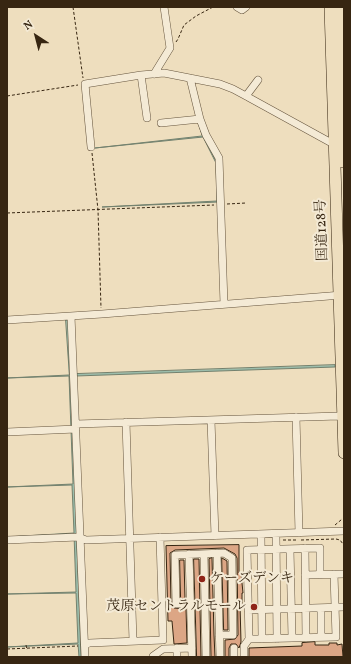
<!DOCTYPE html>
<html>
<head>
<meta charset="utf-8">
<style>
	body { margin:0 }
	#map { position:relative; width:351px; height:664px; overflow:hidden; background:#eedebe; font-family:Vollkorn,serif }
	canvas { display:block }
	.frame { position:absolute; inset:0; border:8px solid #372612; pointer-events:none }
	.north { position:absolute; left:16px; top:16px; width:40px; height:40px; -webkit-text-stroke:3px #f4ead5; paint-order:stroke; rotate:324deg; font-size:11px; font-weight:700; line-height:16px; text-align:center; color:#372612 }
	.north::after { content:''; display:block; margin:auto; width:14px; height:18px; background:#372612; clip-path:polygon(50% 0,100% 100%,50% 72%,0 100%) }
</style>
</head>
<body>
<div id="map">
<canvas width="351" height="664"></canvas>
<div class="frame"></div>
<div class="north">N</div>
</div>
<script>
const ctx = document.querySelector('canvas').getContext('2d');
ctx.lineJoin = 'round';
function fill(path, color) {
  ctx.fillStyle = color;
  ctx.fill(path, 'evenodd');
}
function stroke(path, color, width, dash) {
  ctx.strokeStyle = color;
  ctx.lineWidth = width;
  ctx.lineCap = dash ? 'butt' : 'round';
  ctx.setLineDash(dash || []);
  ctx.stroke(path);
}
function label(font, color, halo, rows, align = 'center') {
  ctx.font = font + ' Vollkorn,"Noto Serif JP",serif';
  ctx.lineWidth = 4;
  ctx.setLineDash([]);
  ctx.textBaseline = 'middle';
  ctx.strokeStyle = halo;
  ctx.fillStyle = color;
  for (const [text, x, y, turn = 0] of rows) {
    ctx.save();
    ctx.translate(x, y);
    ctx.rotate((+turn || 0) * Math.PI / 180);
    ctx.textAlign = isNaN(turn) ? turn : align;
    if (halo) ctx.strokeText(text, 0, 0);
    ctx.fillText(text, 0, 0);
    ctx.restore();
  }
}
const water = new Path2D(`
	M198 122 202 134 217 163 218 202 102 207 217 201 216 163 203 137 95 148 202 136Z
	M66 320H69L81 657H79L78 644 7 647 78 643 76 593 7 594 76 592 74 534 7 537 74 533 72 485 7 487 73 484 69 376 7 378 69 375Z
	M335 365V367L76 376V374Z`);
fill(water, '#9bbdab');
stroke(water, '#73816e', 1);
const building = new Path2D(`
	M239 545V573H241L243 593H242V605H240L241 642 239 648 236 644H231L229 648V657H225V640L235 639 238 635 237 558 235 554 224 548 175 550 170 553 171 604 174 608 186 609 187 643 174 644 172 621H168L166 546Z
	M212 558 214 635 215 657H211L209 559Z
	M222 558 227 561 228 630H224Z
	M194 559H199L201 657H197Z
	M180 560H184L185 599H181Z
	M315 642V645H329V643H337V645L342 644 343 657H249V648L302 646V643Z`);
fill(building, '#dca685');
stroke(building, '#372612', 1);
const minor = new Path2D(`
	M237 7 242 10 246 7
	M154 74 170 48 164 7
	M141 75 147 118
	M190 78 200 119 206 135 219 158 224 304
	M246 96 258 80
	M161 123 200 119
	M91 147 85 84 141 75 164 73 220 84 233 89 246 96 337 146
	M71 316 85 657
	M7 320 102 314 342 295
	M296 417 299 533
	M211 420 215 536
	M126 422 133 641
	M76 424 339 416 344 417
	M7 432 76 429
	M261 534 262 639
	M276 534 277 639
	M7 540 78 537 86 540 344 531
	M305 548 306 638
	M290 549 292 638
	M217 553 220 657
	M189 554 192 657
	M204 554 206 657
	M305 575 344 574
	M191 604H176L175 555 224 553 232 558 233 635H219
	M321 608V637
	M248 610 344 607
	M249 639 336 637 334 574
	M85 645 89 643 163 640 160 537
	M177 648V657
	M234 648V657
	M153 657V656L163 649 192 648
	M244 657V646L249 639 247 550 320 548V575`);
const highway = new Path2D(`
	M330 7 344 453
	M339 7 343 162`);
stroke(minor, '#65543d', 8);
stroke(highway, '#372612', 12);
stroke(new Path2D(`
	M73 7 83 78
	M176 42 178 39 184 25 196 16 213 7
	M7 96 78 85
	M92 153 98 210 101 308
	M227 204 246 203
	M7 213 214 205
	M335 525 341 520 342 518
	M283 540H298
	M301 540 336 539 340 540 343 544
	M26 645 27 650
	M7 649 78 646`), '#372612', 1, [3, 2]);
stroke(minor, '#f4ead5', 7);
stroke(highway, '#eedebe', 11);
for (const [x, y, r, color] of [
	[202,579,4,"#8f2418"],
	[254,607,4,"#8f2418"]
]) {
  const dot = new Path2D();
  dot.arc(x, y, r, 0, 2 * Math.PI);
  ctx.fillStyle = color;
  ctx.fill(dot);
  stroke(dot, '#f4ead5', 1.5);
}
label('14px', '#372612', '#f4ead5', [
	["国道128号",323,230,-92]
]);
label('14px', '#372612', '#f4ead5', [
	["ケーズデンキ",210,579],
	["茂原セントラルモール",246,607,"right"]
], 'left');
</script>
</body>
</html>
